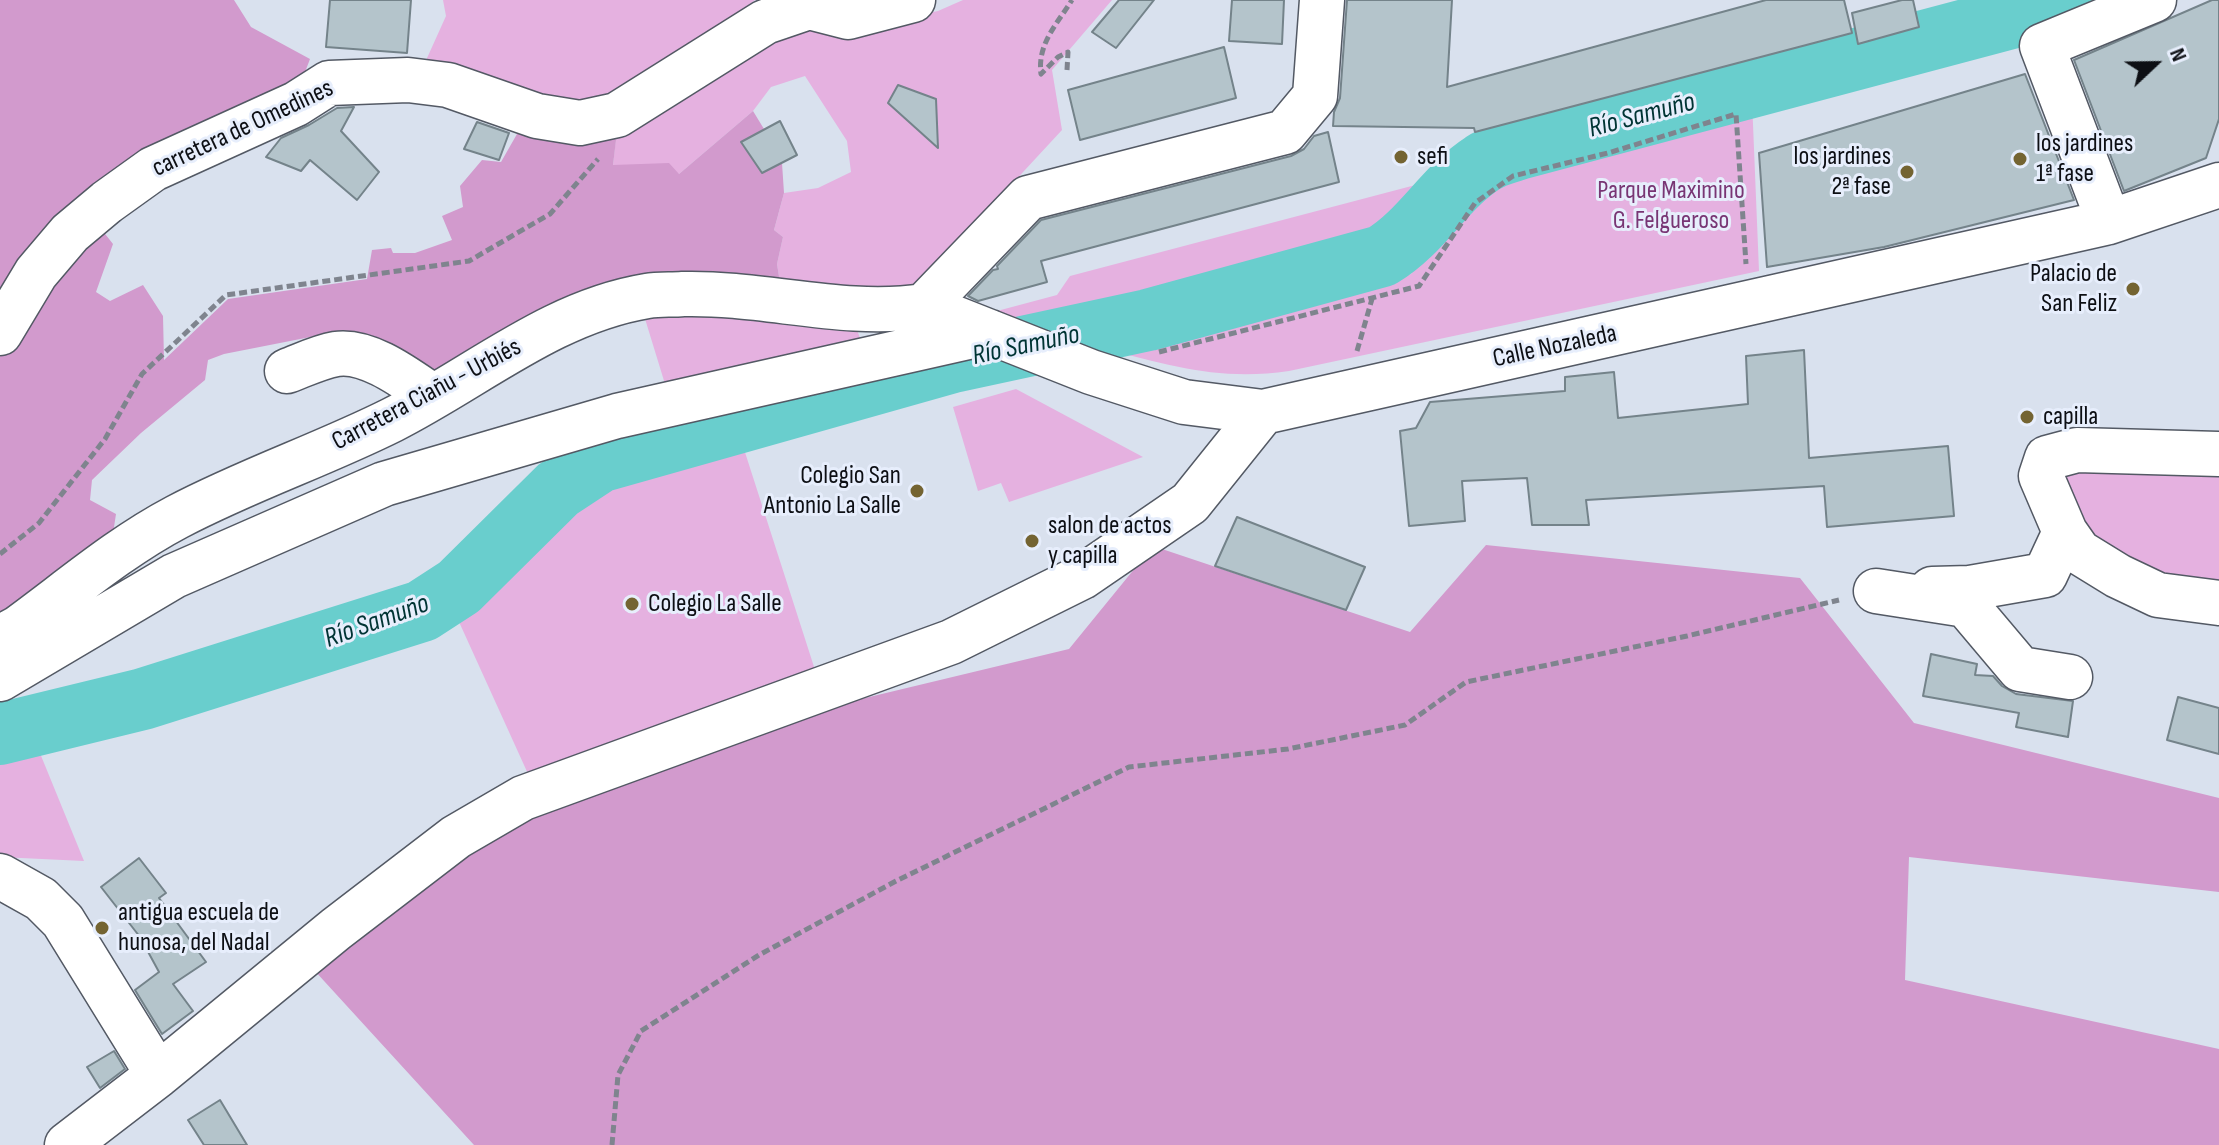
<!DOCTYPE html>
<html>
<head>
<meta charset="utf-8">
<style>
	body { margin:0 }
	#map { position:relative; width:2219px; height:1145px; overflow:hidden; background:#d9e1ee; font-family:"Sofia Sans Condensed",sans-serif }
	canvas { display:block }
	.north { position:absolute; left:2115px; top:24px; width:80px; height:80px; -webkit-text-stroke:6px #e7eefc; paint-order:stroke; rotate:68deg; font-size:22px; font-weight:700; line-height:32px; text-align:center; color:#0d0f14 }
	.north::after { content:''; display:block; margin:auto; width:28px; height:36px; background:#0d0f14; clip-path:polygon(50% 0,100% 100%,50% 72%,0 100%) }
</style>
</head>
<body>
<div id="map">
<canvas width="2219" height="1145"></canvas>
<div class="north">N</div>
</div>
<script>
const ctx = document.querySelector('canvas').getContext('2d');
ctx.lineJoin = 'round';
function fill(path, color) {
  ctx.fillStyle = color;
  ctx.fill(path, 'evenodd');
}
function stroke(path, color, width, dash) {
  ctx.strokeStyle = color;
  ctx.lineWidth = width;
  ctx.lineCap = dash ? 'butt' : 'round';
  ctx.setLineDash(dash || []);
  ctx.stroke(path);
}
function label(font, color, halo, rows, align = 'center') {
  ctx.font = font + ' "Sofia Sans Condensed",sans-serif';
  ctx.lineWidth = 6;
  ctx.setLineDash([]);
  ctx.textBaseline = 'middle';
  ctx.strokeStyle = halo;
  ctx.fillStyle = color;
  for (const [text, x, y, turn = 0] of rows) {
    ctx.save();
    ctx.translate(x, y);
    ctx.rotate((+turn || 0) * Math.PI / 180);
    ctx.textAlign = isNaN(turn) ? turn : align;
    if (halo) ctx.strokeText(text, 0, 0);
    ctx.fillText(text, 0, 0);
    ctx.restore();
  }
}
fill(new Path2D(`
	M443 0H755L664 72 611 101 539 105 423 67 446 16Z
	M963 0H1112L1052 70 1062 130 924 279 907 289H781L777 264 783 237 774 230 784 193 818 188 851 172 847 141 805 76 771 87 753 111 679 174 613 165 617 129 774 35 907 18 938 11Z
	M1752 100 1759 271 1289 371C1221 381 1171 366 1106 349L1411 274 1465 189 1501 165Z
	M1442 178 1393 250 1072 336 997 311 1057 295 1070 276Z
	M642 309 857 330 860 338 851 345 665 384Z
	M1016 389 1143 457 1009 502 1001 483 978 491 953 407Z
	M742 443 816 673 529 776 455 613 484 594 603 485Z
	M2219 464V588L2186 584 2095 544 2058 479 2072 466Z
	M19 738 35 741 84 861 0 857V744Z`), '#e5b1e0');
fill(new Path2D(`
	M0 0H234L251 27 310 59 302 80 187 128 167 141 0 318Z
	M753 111 764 129 742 142 762 173 782 163 784 193 774 230 783 237 777 264 781 289 662 277 427 379 353 344 341 331 224 354 208 360 205 380 141 433 92 480 90 500 116 514 110 553 0 622V357L21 323 98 225 113 244 96 292 110 301 143 285 163 316 164 360 228 299 367 279 372 250 391 248 393 253H415L452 240 442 216 463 207 460 186 482 160 501 162 521 127 605 122 616 140 613 165 669 163 679 174Z
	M1486 545 1800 578 1914 723 2219 798V892L1909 857 1905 980 2219 1049V1145H474L314 970 493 829 757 724 1069 649 1153 546 1410 632Z`), '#d29acd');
stroke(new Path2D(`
	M0 734 143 699 422 611 459 587 558 489 599 462 953 362 1148 320 1382 256C1422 232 1444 188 1483 163 1493 156 1507 153 1518 149L2056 6 2069 0`), '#69cecd', 62);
const building = new Path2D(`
	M330 0H411L407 53 326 47Z
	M1119 0H1154L1116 48 1092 32Z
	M1232 0H1284L1282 44 1229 41Z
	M1347 0H1452L1447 87 1766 0H1844L1852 33 1475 132 1474 128 1333 126 1334 112 1340 98Z
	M1902 0H1913L1919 27 1858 44 1852 13Z
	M2212 0H2219V119L2206 158 2124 191 2074 60Z
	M1224 47 1236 98 1080 140 1068 90Z
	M2025 74 2074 200 1884 247 1767 267 1759 153Z
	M898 85 936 99 938 148 888 103Z
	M354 107 341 131 379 172 357 200 310 160 301 171 266 157 281 138 309 125 337 108Z
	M780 121 797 155 762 173 741 142Z
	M477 122 509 133 499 160 464 149Z
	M1328 132 1339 182 1041 261 1047 282 978 301 968 296 993 270 998 269 997 266 1041 220 1291 156 1304 149 1314 136Z
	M1804 350 1809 458 1948 446 1954 516 1827 527 1824 486 1586 500 1589 525H1532L1527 478 1462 481 1465 521 1409 526 1400 431 1416 428 1430 402 1565 391V377L1614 372 1618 418 1748 404 1746 356Z
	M1237 517 1365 567 1346 610 1215 566Z
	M1931 654 1977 664 1975 675 1993 676 2002 686 2016 694 2073 701 2068 737 2016 727 2019 713 1923 696Z
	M2178 697 2219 708V754L2167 740Z
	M139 858 166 893 159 898 206 962 173 984 193 1011 162 1034 135 990 159 972 140 937 101 887Z
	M114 1051 125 1069 100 1088 87 1067Z
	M220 1100 247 1145H204L188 1120Z`);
fill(building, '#b4c4cb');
stroke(building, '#74838a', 2);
const minor = new Path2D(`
	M809 7 848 17 913 0
	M2109 222 2042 46 2154 0
	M924 306 1028 198 1285 132 1315 96 1322 0
	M0 333 36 273 70 233 107 202 153 169 296 104 329 83 408 80 448 85 537 116 580 123 617 115 765 22 809 7
	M287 371C303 365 319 357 336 354 368 349 407 379 432 396
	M2219 454 2077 450 2047 458 2041 476 2065 532 2079 552 2118 576 2158 595 2219 603
	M1932 589 1970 588 2045 575 2065 532
	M1876 591 1966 605 2020 669 2070 677
	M0 638 18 628C70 590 120 547 177 517 247 480 322 455 392 420 477 377 551 312 647 296 659 294 671 295 683 294 764 292 843 318 924 306L1091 372 1184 402 1263 412 2109 222 2219 185
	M0 679 174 576 384 484 617 416 990 332
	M0 876 41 899 63 921 158 1075
	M67 1145 158 1075 336 929 456 837 523 798 951 642 1082 577 1190 503 1263 412`);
stroke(minor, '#535964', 47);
stroke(new Path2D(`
	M1067 70 1068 52 1058 57 1041 74C1037 44 1057 24 1072 0
	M1357 351 1372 299
	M1159 352 1419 286 1475 203 1513 176 1608 153 1736 114 1746 264
	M0 554 39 523 105 439 142 374 226 295 469 261 550 214 598 159
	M612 1145 618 1075 641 1031 759 955 896 881 1129 767 1288 749 1405 725 1466 682 1687 636 1839 600`), '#7f848e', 5, [8, 4]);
stroke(minor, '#fff', 44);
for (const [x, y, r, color] of [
	[1401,157,8,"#746432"],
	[2020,159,8,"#746432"],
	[1907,172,8,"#746432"],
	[2133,289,8,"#746432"],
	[2027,417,8,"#746432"],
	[917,491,8,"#746432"],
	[1032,541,8,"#746432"],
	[632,604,8,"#746432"],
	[102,928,8,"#746432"]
]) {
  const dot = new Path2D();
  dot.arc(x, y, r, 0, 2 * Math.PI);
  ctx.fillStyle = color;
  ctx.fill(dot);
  stroke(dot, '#e7eefc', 3);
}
label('26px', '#0d0f14', '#e7eefc', [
	["carretera de Omedines",243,129,-25],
	["Calle Nozaleda",1555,347,-12],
	["Carretera Ciañu - Urbiés",427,395,-28]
]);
label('26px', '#0d0f14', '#e7eefc', [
	["los jardines",2036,144],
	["1ª fase",2036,174],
	["sefi",1417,157],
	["los jardines",1891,157,"right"],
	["2ª fase",1891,187,"right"],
	["Palacio de",2117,274,"right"],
	["San Feliz",2117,304,"right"],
	["capilla",2043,417],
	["Colegio San",901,476,"right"],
	["Antonio La Salle",901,506,"right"],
	["salon de actos",1048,526],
	["y capilla",1048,556],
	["Colegio La Salle",648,604],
	["antigua escuela de",118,913],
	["hunosa, del Nadal",118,943]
], 'left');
label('26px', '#783574', '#e7eefc', [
	["Parque Maximino",1671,191],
	["G. Felgueroso",1671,221]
]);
label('italic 28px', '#003434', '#e7eefc', [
	["Río Samuño",1642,116,-15],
	["Río Samuño",1026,346,-12],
	["Río Samuño",377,622,-20]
]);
</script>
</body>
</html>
